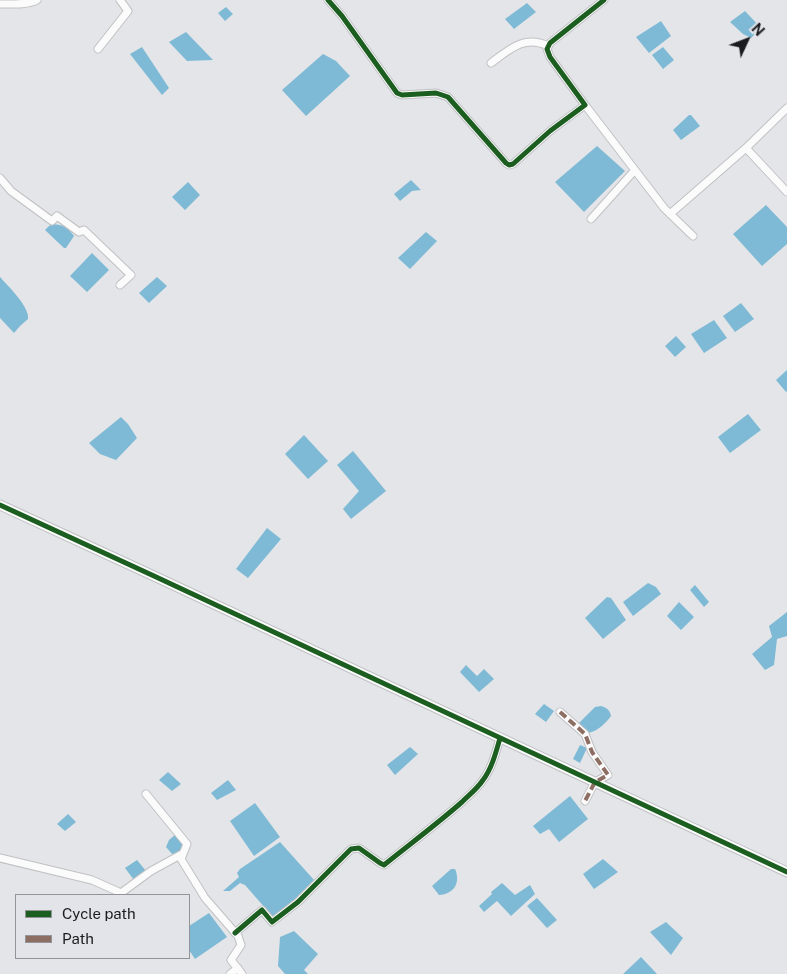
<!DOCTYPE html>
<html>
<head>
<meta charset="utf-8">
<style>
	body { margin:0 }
	#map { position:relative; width:787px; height:974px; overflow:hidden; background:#e4e5e8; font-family:"Public Sans",sans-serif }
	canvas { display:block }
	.legend { position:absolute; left:15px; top:894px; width:175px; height:65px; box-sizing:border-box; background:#e2e4ea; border:1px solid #929498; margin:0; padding:6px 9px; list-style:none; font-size:15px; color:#1a1b1d }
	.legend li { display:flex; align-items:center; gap:10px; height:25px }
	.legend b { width:25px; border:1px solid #929498 }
	.north { position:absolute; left:722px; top:15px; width:50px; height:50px; -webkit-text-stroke:4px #e2e4ea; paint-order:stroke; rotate:47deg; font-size:14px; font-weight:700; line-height:20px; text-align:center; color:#1a1b1d }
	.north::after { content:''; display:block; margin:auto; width:18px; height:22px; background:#1a1b1d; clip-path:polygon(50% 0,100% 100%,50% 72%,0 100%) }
</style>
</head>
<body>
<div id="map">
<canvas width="787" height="974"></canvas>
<ul class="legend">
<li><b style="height:6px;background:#1b5e20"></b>Cycle path</li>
<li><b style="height:6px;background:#8d6e63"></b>Path</li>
</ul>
<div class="north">N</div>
</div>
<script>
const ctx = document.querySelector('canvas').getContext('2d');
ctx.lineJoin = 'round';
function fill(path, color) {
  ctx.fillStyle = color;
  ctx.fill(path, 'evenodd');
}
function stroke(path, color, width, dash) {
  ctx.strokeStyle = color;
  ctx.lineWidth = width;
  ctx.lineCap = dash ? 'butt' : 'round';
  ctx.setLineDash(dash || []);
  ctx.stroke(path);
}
fill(new Path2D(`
	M527 3 536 12 514 29 505 19Z
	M226 7 233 14 225 21 218 13Z
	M745 11 761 28 751 38 743 34 730 22Z
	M661 21 671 36 649 53 636 37Z
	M186 32 213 60 187 61 169 42Z
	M142 47 169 88 162 95 130 54Z
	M663 47 674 60 663 69 652 55Z
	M323 54 336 61 350 76 306 116 282 90Z
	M689 115H691L700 126 681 140 673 130Z
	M597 146 625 171 584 212 555 182Z
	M411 180 421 190 412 191 400 201 394 194Z
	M188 182 200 195 185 210 172 197Z
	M766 205 787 227V244L762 266 733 234Z
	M53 224C63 225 68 227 74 236L66 248H64L45 230 49 226Z
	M426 232 437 241 410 269 398 258Z
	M92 253 109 270 87 292 70 276Z
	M0 277C8 286 30 307 28 319L20 326 14 333 0 318Z
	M157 277 167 286 149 303 139 293Z
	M741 303 754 319 735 332 723 316Z
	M714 320 727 338 704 353 691 334Z
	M676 336 686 347 675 357 665 346Z
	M787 370V391L786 392 776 380Z
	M748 414 761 430 730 453 718 437Z
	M121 417 128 424 137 438 116 460 100 454 89 443Z
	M304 435 328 461 308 479 285 454Z
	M353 451 386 491 351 519 343 509 359 491 337 465Z
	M267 528 281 539 248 578 236 569Z
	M648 583 656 587 661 594 633 616 623 602Z
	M695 585 709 602 704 607 690 590Z
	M607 597 611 598 626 620 603 639 585 618Z
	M679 602 694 617 681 630 667 616Z
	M787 612V636L777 639 774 665 765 670 752 654 772 637 769 626Z
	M466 665 477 676 484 669 494 679 479 692 460 672Z
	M544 704 554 711 546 722 535 714Z
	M601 706C607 708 610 710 611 716 605 724 598 731 588 733L580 726 579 723 595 707Z
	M580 745 587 748 580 763 573 759Z
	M410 747 418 754 395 775 387 765Z
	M168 772 181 784 172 791 159 780Z
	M228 780 236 790 217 800 211 793Z
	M570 796 588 819 559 842 549 829 540 834 533 826Z
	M255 803 280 837 254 856 230 821Z
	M68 814 76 822 65 831 57 824Z
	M175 835 183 844 179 852 172 854 166 847 169 840Z
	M280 842 314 880 302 895 273 917 245 885 240 883 230 891H223L239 877 237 873 240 869Z
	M603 859 618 872 594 889 583 874Z
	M137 860 146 871 134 880 125 868Z
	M451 869H455C461 883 454 894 439 895L432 886Z
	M502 883 515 895 530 885 535 894 511 916 497 901 484 912 479 906 492 894 491 892Z
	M537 898 557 920 547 928 527 906Z
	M209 913 227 937 195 959 189 950V926Z
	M666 922 683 938 671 955 650 932Z
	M294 931 318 954 304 970 308 974H285L278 966 280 937Z
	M641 957 657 974H623Z`), '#7ebad5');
const minor = new Path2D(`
	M328 0 342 16 397 93 402 95 436 93 448 97 506 163 509 165 513 164 550 131 585 105 550 57 547 49 550 43 604 0
	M0 4C12 4 27 5 37 0
	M98 49 128 11 120 0
	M491 63C510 49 524 35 548 46
	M585 105 664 208 693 236
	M746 148 787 192
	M0 178 11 191 52 221 57 216 79 232 84 230 131 275 120 285
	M670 214 746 148 787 108
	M591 219 635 170
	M560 712 585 734 592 752 608 775 595 782 585 801
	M146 794 187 844 181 859 205 898 238 936 241 945 231 960 242 974
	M0 858 92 880 121 893 151 871 182 854
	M235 933 262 910 272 922 298 902 351 849 359 848 380 863 384 865C410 844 437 824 462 802 469 795 477 789 483 780 492 768 496 752 500 738
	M230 974 238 968`);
const tertiary = new Path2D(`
	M0 505 154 576 787 872`);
stroke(minor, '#c0c1c3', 9);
stroke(tertiary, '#c0c1c3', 11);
stroke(minor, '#fbfbfc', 7);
stroke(tertiary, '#fbfbfc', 9);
stroke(new Path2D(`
	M560 712 585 734 592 752 608 775 595 782 585 801`), '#8d6e63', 4, [8, 4]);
stroke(new Path2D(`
	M328 0 342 16 397 93 402 95 436 93 448 97 506 163 509 165 513 164 550 131 585 105 550 57 547 49 550 43 604 0
	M0 505 154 576 787 872
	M235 933 262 910 272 922 298 902 351 849 359 848 380 863 384 865C410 844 437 824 462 802 469 795 477 789 483 780 492 768 496 752 500 738`), '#1b5e20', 5);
</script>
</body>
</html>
